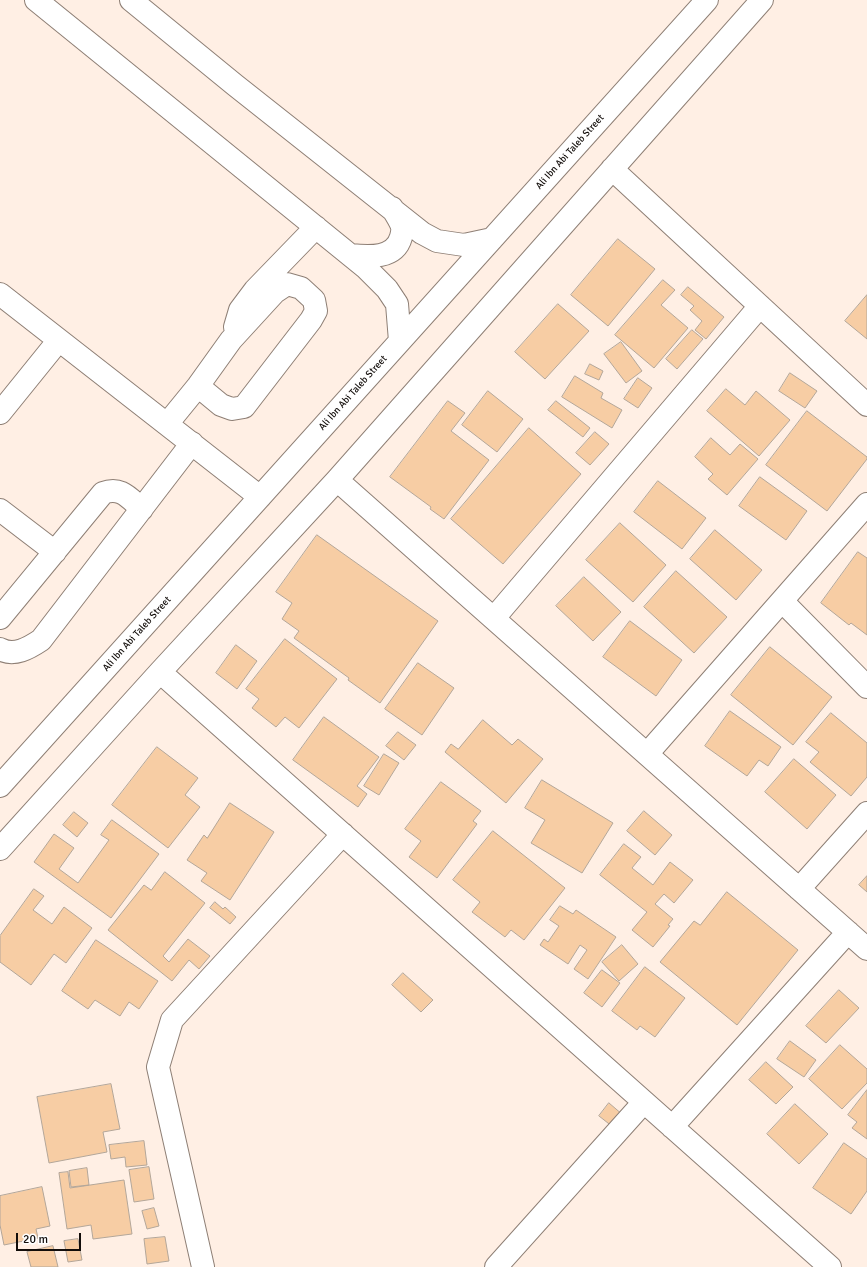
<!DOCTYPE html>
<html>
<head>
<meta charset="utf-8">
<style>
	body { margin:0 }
	#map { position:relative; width:867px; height:1267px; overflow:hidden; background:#ffefe4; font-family:Signika,sans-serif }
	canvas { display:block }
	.scale { position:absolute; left:16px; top:1233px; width:65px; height:18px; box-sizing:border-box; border:2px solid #120d0a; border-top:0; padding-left:5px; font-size:12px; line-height:14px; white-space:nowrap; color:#120d0a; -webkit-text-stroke:3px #fff; paint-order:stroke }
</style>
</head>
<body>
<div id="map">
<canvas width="867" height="1267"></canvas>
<div class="scale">20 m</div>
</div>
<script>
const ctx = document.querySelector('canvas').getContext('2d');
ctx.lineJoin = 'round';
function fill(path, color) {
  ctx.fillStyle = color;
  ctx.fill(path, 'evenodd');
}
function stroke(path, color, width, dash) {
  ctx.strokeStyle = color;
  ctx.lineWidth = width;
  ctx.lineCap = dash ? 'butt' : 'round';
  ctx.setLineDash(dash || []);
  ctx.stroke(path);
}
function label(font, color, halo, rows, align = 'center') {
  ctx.font = font + ' Signika,sans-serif';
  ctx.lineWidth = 3;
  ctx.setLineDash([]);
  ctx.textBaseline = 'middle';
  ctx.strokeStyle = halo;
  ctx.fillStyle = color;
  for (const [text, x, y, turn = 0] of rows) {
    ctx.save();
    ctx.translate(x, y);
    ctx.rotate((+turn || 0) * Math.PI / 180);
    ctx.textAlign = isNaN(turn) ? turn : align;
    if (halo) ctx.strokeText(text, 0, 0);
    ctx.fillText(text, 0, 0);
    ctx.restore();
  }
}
const building = new Path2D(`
	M618 239 655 269 608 326 571 295Z
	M663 280 675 290 661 305 688 328 654 368 615 335Z
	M688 287 724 317 706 339 695 330 702 321 690 310 694 306 681 295Z
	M867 295V339L845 321Z
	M558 304 589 331 545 379 515 352Z
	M692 330 703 339 677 369 666 359Z
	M621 342 642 371 626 383 604 354Z
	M590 364 603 371 599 380 585 374Z
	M790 373 817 391 805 408 779 391Z
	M575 376 603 393 601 398 622 410 612 428 562 397Z
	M638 378 652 388 638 408 624 399Z
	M726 389 745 405 756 391 790 420 759 456 707 411Z
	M488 391 523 419 497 452 462 425Z
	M448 401 465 413 451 431 489 460 444 519 430 509 431 507 390 477Z
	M556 401 590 428 583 437 548 410Z
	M807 411 867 457V459L827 511 766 465Z
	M529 428 581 474 503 564 451 519Z
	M595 432 609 444 590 465 576 453Z
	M711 438 730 455 740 444 758 459 727 495 708 479 713 474 695 457Z
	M760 477 807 511 786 540 739 506Z
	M658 481 706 518 682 549 634 512Z
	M620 523 666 565 633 602 586 560Z
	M715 530 762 570 736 600 690 559Z
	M317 535 438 621 380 703 348 680 349 678 294 638 299 631 282 619 292 603 276 592Z
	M858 552 867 558V635L851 623 849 625 821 603Z
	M676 571 727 617 694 653 644 607Z
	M584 577 621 612 593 641 556 606Z
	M630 621 682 660 656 696 603 657Z
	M285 639 337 679 299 728 285 717 276 727 252 708 259 699 246 689Z
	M236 645 257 661 237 689 216 673Z
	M770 647 832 697 793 745 731 695Z
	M418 663 454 688 422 735 385 709Z
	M730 711 781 747 768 766 759 760 747 776 705 746Z
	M831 713 867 743V777L851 796 810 762 819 752 806 742Z
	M324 717 379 757 357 786 367 794 358 807 293 760Z
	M483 720 512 745 518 739 543 759 506 803 445 752 451 744 458 749Z
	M398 732 416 745 404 760 386 746Z
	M157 747 198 778 185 795 200 807 168 848 112 805Z
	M384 754 399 763 379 795 364 786Z
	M794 759 836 795 807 829 765 792Z
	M542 780 613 823 582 873 531 843 545 820 525 808Z
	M441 782 481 811 473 821 477 824 437 878 409 857 421 841 405 829Z
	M230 803 274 832 230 900 201 881 207 873 187 860 204 835 207 838Z
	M644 811 672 835 655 855 627 831Z
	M74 812 88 823 77 837 63 825Z
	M112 820 159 854 111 918 34 862 54 834 74 848 59 869 78 883 109 840 101 835Z
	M493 831 565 888 524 940 511 930 505 937 472 912 480 902 453 880Z
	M624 844 641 857 632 868 653 885 670 862 693 880 674 903 664 894 655 904 673 919 668 925 670 926 653 947 632 930 647 912 600 875Z
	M165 872 205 903 163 956 169 962 188 939 210 956 199 969 189 960 172 981 108 930 144 885 151 890Z
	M867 876V892L859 885Z
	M34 889 44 896 33 910 52 924 64 907 92 928 66 963 54 954 31 985 0 962V936Z
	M727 892 798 950 737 1025 660 962 694 921 700 925Z
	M215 902 223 909 225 907 236 917 230 924 210 908Z
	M560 906 573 914 576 910 616 937 588 979 574 969 587 950 580 945 568 964 540 945 544 939 548 942 559 926 550 920Z
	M96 940 158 981 139 1009 129 1002 120 1016 95 1000 88 1009 62 991Z
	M622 945 638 964 619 981 602 962Z
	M645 967 685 998 655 1037 640 1026 637 1030 612 1011Z
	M602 970 620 983 602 1007 584 993Z
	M403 973 433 1000 421 1012 392 985Z
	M839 990 859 1008 826 1043 806 1026Z
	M790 1041 816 1060 804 1077 777 1059Z
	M840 1045 867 1069V1083L842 1109 809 1079Z
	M766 1062 793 1087 776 1104 749 1080Z
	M111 1084 120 1129 103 1132 107 1152 49 1163 37 1097Z
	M867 1090V1139L852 1128 857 1122 848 1115Z
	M609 1103 623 1115 613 1127 599 1116Z
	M795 1104 828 1134 799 1164 767 1134Z
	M144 1141 147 1165 126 1167 125 1157 111 1159 109 1145Z
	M844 1143 867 1159V1191L851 1214 813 1188Z
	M149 1167 154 1199 134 1202 129 1170Z
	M87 1168 89 1185 71 1187 69 1171Z
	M68 1172 70 1188 124 1180 132 1234 93 1239 91 1225 67 1229 59 1173Z
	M42 1187 50 1226 36 1229 38 1238 4 1245 0 1225V1196Z
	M154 1208 159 1226 147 1229 142 1211Z
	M165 1237 169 1261 147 1264 144 1239Z
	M78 1239 82 1260 68 1262 64 1241Z
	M53 1246 58 1267H31L27 1252Z`);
fill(building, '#f7cda4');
stroke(building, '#b3a699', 1);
const minor = new Path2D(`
	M36 0 366 268 387 289 397 304 400 341
	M131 0 235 85 422 233 437 241 464 245 492 239
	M612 169 867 405
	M350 255C369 257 395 259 401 237 402 233 403 228 401 224 399 219 395 213 392 208
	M0 294 260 497
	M235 327 240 310 255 290 316 227
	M0 413 59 340
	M167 424 198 386 231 340 275 292 287 284 301 288 314 300 316 311 311 320 244 407 232 409 221 405 198 386
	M337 480 867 949
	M0 510 55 552
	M782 601 867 687
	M0 618 103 493C121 486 129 498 142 509
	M494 618 760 306
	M0 649C14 657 29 648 41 640L192 443
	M160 672 830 1267
	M647 754 867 504
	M0 786 707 0
	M0 849 160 672 337 480 762 0
	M799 889 867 813
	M672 1127 848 932
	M203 1267 158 1067 172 1020 343 834
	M496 1267 644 1102`);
stroke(minor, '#8e7f75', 24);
stroke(minor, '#fff', 22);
label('10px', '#120d0a', '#fff', [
	["Ali Ibn Abi Taleb Street",570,152,-48],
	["Ali Ibn Abi Taleb Street",353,393,-48],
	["Ali Ibn Abi Taleb Street",137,634,-48]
]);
</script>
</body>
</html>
